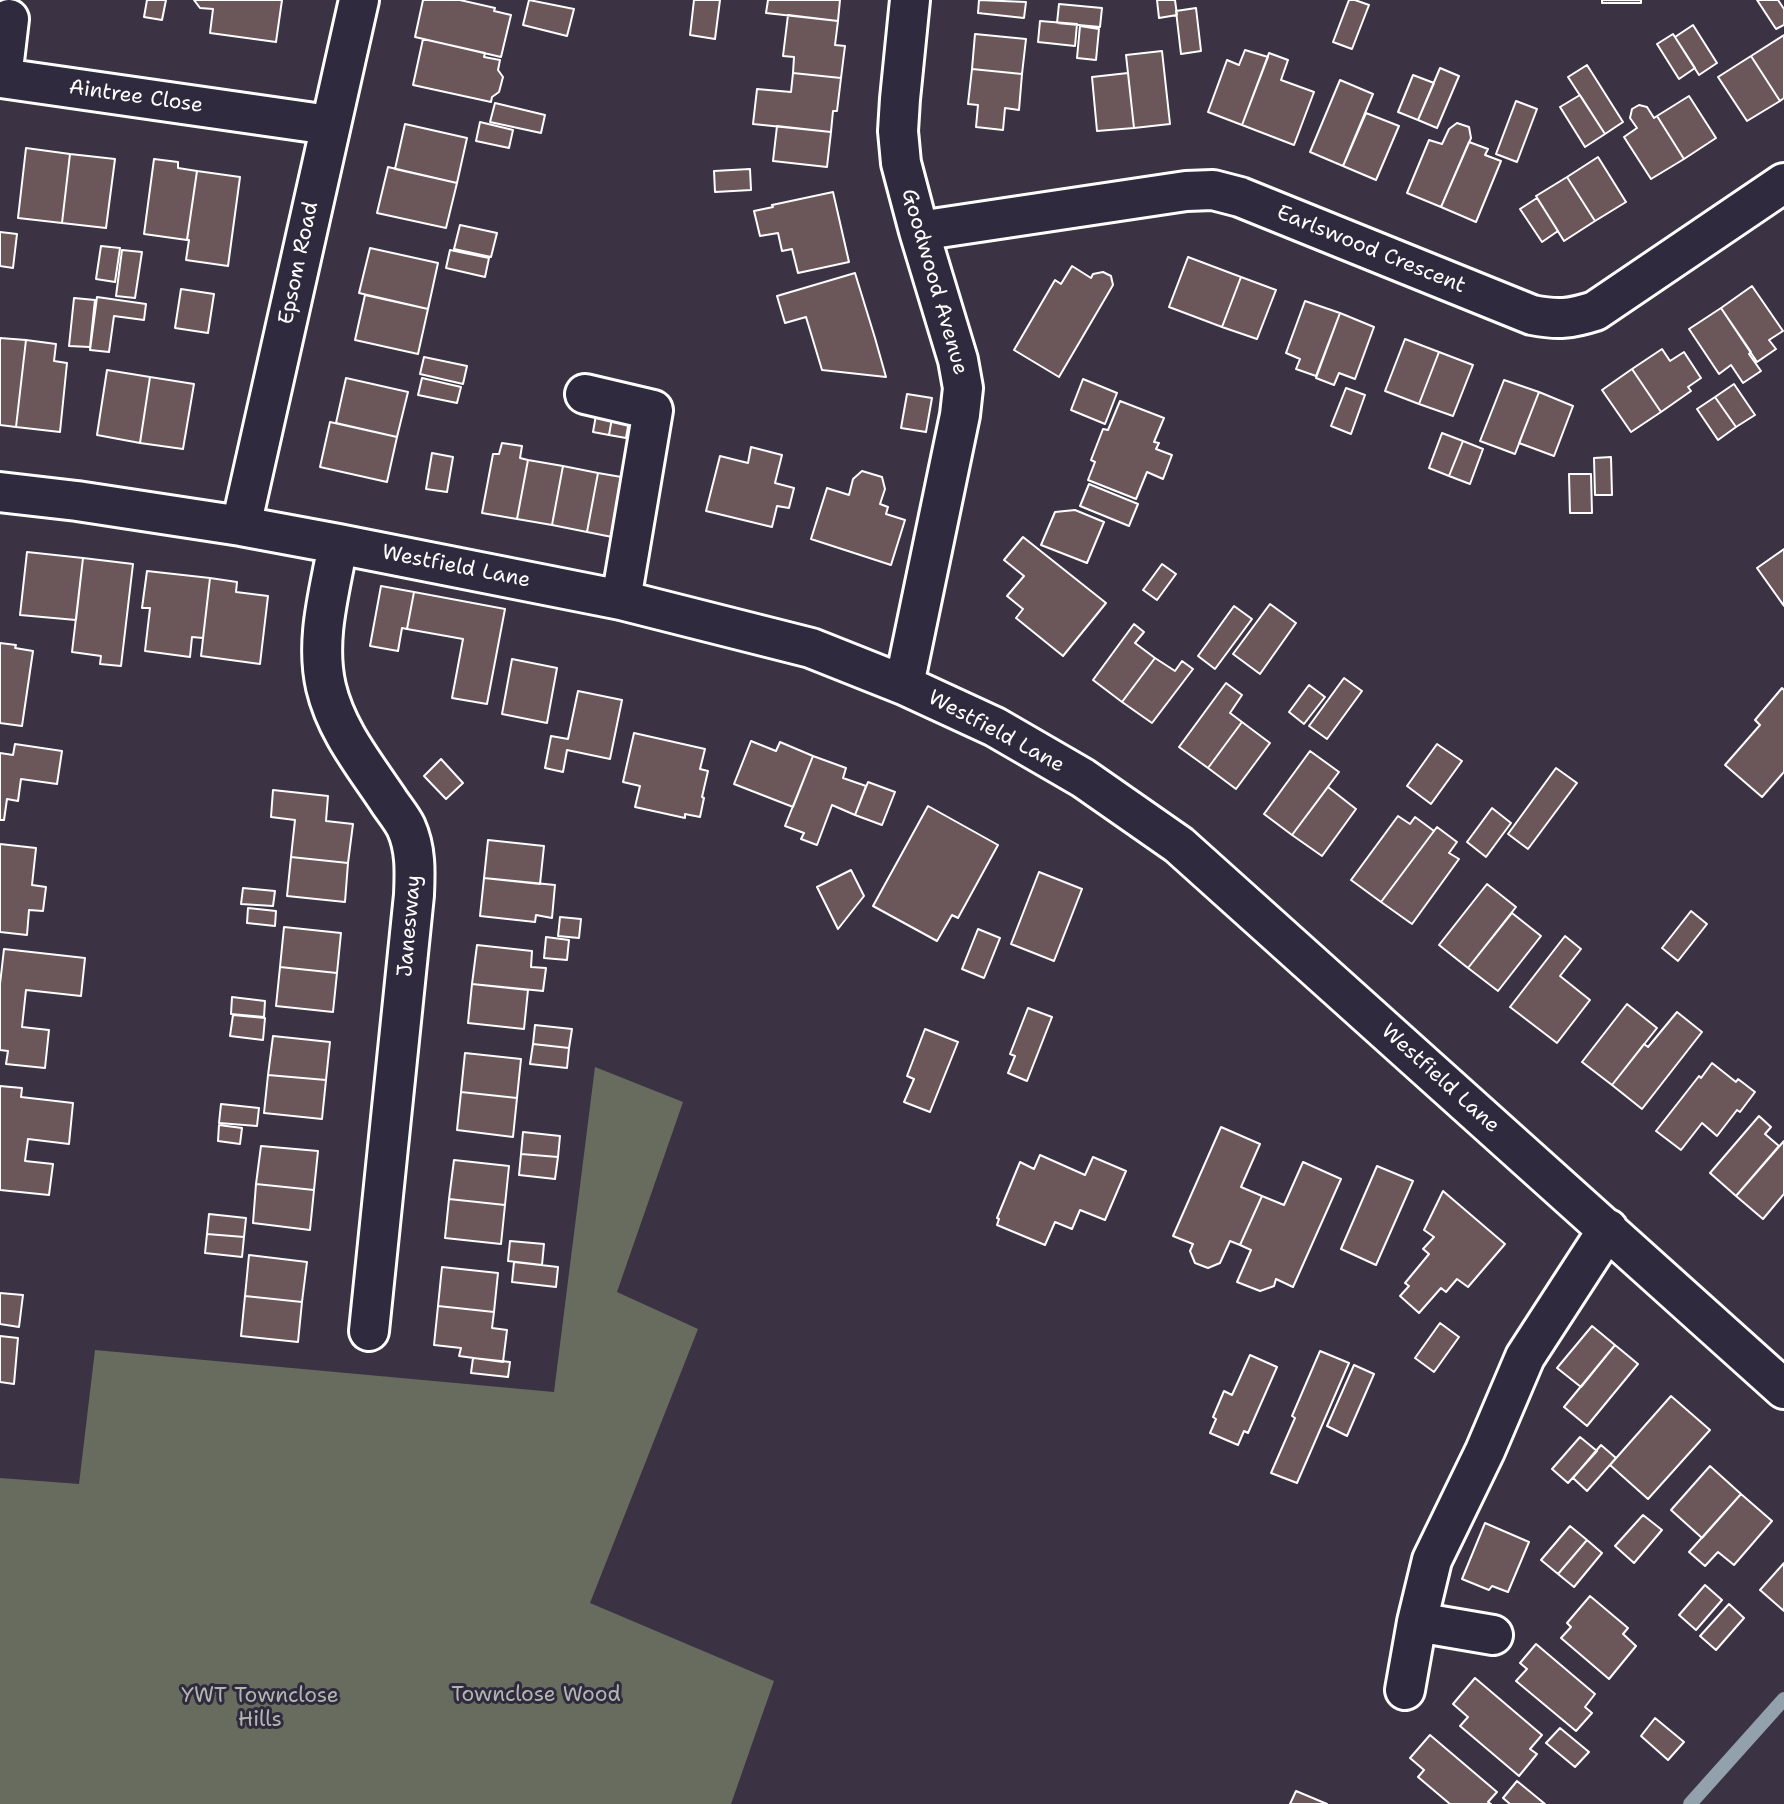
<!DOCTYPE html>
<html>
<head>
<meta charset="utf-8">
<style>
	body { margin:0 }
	canvas { display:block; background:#3b3343 }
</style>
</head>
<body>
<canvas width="1784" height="1804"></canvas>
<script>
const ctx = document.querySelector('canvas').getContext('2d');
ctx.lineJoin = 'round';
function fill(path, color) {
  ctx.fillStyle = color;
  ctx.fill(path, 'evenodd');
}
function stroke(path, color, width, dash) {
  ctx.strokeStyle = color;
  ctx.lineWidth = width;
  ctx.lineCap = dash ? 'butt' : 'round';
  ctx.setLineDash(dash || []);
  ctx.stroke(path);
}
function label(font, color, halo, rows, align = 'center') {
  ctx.font = font + ' "Shantell Sans",sans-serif';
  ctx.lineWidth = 6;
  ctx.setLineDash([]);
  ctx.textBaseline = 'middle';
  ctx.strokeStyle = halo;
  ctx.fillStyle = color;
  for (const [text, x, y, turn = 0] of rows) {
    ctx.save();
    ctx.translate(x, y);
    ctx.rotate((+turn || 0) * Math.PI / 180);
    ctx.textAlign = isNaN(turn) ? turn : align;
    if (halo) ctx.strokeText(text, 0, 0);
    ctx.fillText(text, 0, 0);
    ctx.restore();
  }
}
fill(new Path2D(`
	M595 1067 683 1102 617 1292 698 1329 590 1603 774 1681 731 1804H0V1478L79 1484 95 1350 554 1392Z`), '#676c5f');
stroke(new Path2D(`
	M1690 1804 1784 1699`), '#92a1ac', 14);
const building = new Path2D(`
	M147 0H166L162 20 144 17Z
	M194 0H282L276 42 210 33 213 9 200 8Z
	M423 0H460L495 8 494 11 511 15 501 57 415 37Z
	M529 0 574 9 567 36 523 25Z
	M694 0H720L715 39 690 35Z
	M768 0H840L838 21 766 13Z
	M979 0 1026 2 1024 18 978 13Z
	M1157 0H1175L1177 15 1159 18Z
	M1349 0H1355L1369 5 1352 49 1333 42Z
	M1602 0H1641V3H1602Z
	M1757 0H1778L1784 9V25L1776 29Z
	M1059 4 1102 8 1100 27 1057 23Z
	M1196 8 1201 51 1181 54 1176 11Z
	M788 15 838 21 835 45 845 46 841 78 793 73 794 57 783 56Z
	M1040 21 1077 24 1075 46 1038 42Z
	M1693 25 1717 63 1699 75 1675 37Z
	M1080 26 1099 29 1096 60 1077 58Z
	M975 34 1026 39 1022 74 972 69Z
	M1673 34 1695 68 1679 79 1657 44Z
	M1784 35V98L1780 101 1751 56Z
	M423 39 485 53 484 57 500 60 498 70 503 77 499 92 492 97 491 102 413 85Z
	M1245 50 1268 57 1242 125 1208 112 1227 60 1239 65Z
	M1162 51 1170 124 1134 128 1126 55Z
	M1269 53 1288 60 1281 80 1314 92 1294 145 1242 125Z
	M1751 56 1780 101 1747 121 1718 77Z
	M1587 65 1623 122 1605 134 1568 77Z
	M1440 68 1459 76 1437 128 1418 120Z
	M972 69 1022 74 1019 110 1005 108 1003 130 976 127 978 105 968 104Z
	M793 73 841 78 837 111H833L831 132 753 124 757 89 791 92Z
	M1128 73 1134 128 1097 131 1092 77Z
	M1413 75 1434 83 1418 120 1398 112Z
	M1340 80 1373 94 1343 166 1310 152Z
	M1580 95 1605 134 1585 147 1560 107Z
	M1689 96 1716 138 1684 159 1657 116Z
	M1516 101 1537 109 1517 162 1496 154Z
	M495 103 545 115 541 133 490 122Z
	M1639 105 1647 107 1654 118 1657 116 1684 159 1651 179 1624 137 1637 128 1630 118 1632 109Z
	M1366 113 1399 126 1376 180 1343 166Z
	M480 122 513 130 509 148 476 141Z
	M1457 123 1469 127 1471 138 1441 207 1407 193 1429 140 1442 144 1449 129Z
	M405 124 467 138 457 183 395 169Z
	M777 126 831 132 827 167 773 161Z
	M1469 142 1488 149 1485 155 1501 161 1476 222 1441 207Z
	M26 148 70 154 62 223 18 218Z
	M70 154 115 159 106 228 62 223Z
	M1598 157 1626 202 1595 221 1567 177Z
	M154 159 178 162V168L197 171 187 240 144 234Z
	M388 167 457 183 446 228 377 213Z
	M750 169 751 190 715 192 714 171Z
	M197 171 240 177 228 266 186 260 189 240H187Z
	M1567 177 1595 221 1564 241 1536 196Z
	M833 192 849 262 798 273 792 249 782 251 778 233 760 236 754 211 773 207 772 205Z
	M1537 198 1558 231 1542 242 1520 209Z
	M460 225 497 233 491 257 454 249Z
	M0 232 17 234 13 268 0 266Z
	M101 246 120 248 115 282 96 279Z
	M370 248 438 263 428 309 359 293Z
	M122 250 142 252 135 298 116 296Z
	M450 250 489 258 485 277 446 268Z
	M1188 257 1241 277 1222 327 1169 307Z
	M1072 266 1091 278 1093 274 1103 272 1111 276 1113 285 1059 377 1014 350 1055 280 1061 284Z
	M855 273 875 338 886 377 822 370 806 317 785 323 777 296Z
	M1241 277 1276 290 1257 339 1222 327Z
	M1752 286 1783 331 1769 340 1776 349 1757 362 1721 308Z
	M181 289 214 294 208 333 175 328Z
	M365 295 428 309 418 354 355 340Z
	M97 297 146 304 144 320 114 316 109 352 90 350Z
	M74 298 95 300 90 347 69 346Z
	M1305 301 1340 313 1316 376 1296 369 1300 359 1286 353Z
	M1721 308 1751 352 1749 354 1761 371 1743 383 1731 365 1719 374 1689 329Z
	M1340 313 1374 327 1355 379 1339 373 1334 385 1316 378Z
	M0 338 26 340 16 427 0 425Z
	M1405 339 1439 352 1419 404 1385 391Z
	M26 340 56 344 54 361 67 363 60 432 16 427Z
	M1662 349 1670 361 1684 352 1701 378 1688 387 1691 391 1661 412 1632 369Z
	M1439 352 1473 365 1453 416 1419 404Z
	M424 357 467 366 463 384 420 374Z
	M1632 369 1661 412 1631 432 1602 390Z
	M107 370 150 377 140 443 97 435Z
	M150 377 194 384 183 449 140 443Z
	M346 378 408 392 397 437 336 423Z
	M422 378 461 387 457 403 418 395Z
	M1083 379 1117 393 1105 424 1071 410Z
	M1504 380 1539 392 1515 454 1480 441Z
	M1734 384 1755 415 1736 427 1715 397Z
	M1346 388 1365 395 1351 434 1331 426Z
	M1539 392 1573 406 1554 456 1519 443Z
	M907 394 932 398 926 432 901 428Z
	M1715 397 1736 427 1718 440 1697 409Z
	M1120 401 1164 418 1154 442 1159 443 1156 449 1172 455 1163 479 1147 472 1136 499 1088 480 1095 462 1091 460 1103 429 1108 430Z
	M596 415 612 418 609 435 593 432Z
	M612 418 629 421 626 438 609 435Z
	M330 422 397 437 387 482 320 467Z
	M1442 433 1463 441 1449 476 1429 468Z
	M1463 441 1483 449 1470 484 1449 476Z
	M502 443 522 446 520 458 528 460 517 519 482 513 493 454H499Z
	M751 447 782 455 775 483 794 488 789 508 777 506 772 527 706 511 720 456 748 463Z
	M432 453 453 457 447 492 426 489Z
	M1611 457 1612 495H1595L1594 458Z
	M528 460 563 466 552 525 517 519Z
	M563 466 598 473 587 532 552 525Z
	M862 471 882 477 885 489 880 504 888 507 886 514 905 520 891 565 811 539 827 488 849 495 853 479Z
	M598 473 633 479 622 539 587 532Z
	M1569 474H1591L1592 513H1570Z
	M1089 484 1138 504 1129 526 1080 506Z
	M1075 510 1104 522 1087 563 1041 545 1055 512Z
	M1023 537 1106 603 1063 656 1016 618 1023 609 1007 596 1024 576 1004 560Z
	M1784 549V606L1757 568Z
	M27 552 83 558 76 620 20 615Z
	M83 558 133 564 121 666 100 664 101 656 72 652Z
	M1162 564 1176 574 1157 600 1143 590Z
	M147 571 210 578 203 638 192 637 190 657 145 651 150 608H142Z
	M210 578 237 582 236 592 268 596 260 664 201 656Z
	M381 586 414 592 407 629 402 628 398 651 370 646Z
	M414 592 505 609 487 704 452 698 463 639 407 629Z
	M1270 604 1296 623 1260 674 1233 654Z
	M1234 606 1252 619 1215 669 1198 656Z
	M1134 624 1144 632 1135 643 1155 658 1122 702 1093 680Z
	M0 643 16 645 15 648 33 651 22 726 0 723Z
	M1155 658 1175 671 1182 661 1193 669 1152 723 1122 702Z
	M512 659 557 668 547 723 502 714Z
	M1344 678 1362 691 1327 739 1309 726Z
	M1226 683 1242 695 1230 713 1242 722 1208 768 1179 747Z
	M1309 685 1325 697 1304 724 1289 712Z
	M1782 688 1784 690V772L1762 797 1725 765 1760 725 1755 720Z
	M578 691 622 700 610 759 567 750 563 772 545 768 551 736 568 739Z
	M1242 722 1270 743 1236 789 1208 768Z
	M634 733 705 749 700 769 708 771 702 797 704 798 700 817 685 814V818L635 807 640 786 623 782Z
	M751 741 776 751 780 742 813 756 793 807 734 784Z
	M15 744 62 751 57 784 21 779 18 801 7 799 4 820H0V753L13 755Z
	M1437 744 1462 761 1431 804 1407 786Z
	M1310 751 1339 772 1292 835 1264 814Z
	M813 756 846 768 843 778 866 786 855 815 832 805 817 845 801 839 804 833 785 826Z
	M441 759 463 783 446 799 424 776Z
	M1556 768 1577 783 1528 849 1508 834Z
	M868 782 895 792 882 825 855 815Z
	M1328 787 1356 809 1322 856 1292 835Z
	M273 790 328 796 326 821 353 824 348 863 291 857 295 820 271 817Z
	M928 806 998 845 958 918 952 915 937 941 873 906Z
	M1492 808 1511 823 1486 857 1467 842Z
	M1398 816 1410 824 1415 817 1434 831 1381 902 1351 880Z
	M1437 827 1457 842 1449 853 1459 859 1412 924 1381 902Z
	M488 840 544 846 540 884 484 878Z
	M0 844 36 848 32 885 46 887 43 911 29 910 27 935 0 932Z
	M291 857 348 863 345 902 287 896Z
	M851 870 864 896 838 929 817 887Z
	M1039 872 1082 889 1054 961 1011 944Z
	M484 878 555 885 552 918 536 915 535 922 480 916Z
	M1487 884 1516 907 1468 968 1439 945Z
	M243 888 275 891 273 906 241 904Z
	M248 908 276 911 275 926 247 923Z
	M1691 911 1707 924 1678 961 1662 948Z
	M1512 913 1541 936 1498 991 1468 968Z
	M560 917 581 919 579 938 558 936Z
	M284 927 341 933 337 973 280 967Z
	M978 929 1000 938 984 978 962 969Z
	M1565 936 1581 949 1560 976 1590 1000 1557 1043 1510 1007Z
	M546 937 569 940 567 960 544 958Z
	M477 945 532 951 531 967 546 968 543 991 472 984Z
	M4 949 85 958 81 996 26 990 22 1027 49 1030 45 1068 6 1064 8 1051 0 1050V984Z
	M280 967 337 973 333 1012 276 1006Z
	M472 984 528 990 524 1029 468 1023Z
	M232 997 265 1001 264 1017 231 1014Z
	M1627 1004 1657 1028 1612 1085 1582 1062Z
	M1028 1008 1052 1017 1027 1081 1008 1073 1015 1056 1010 1054Z
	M1677 1012 1702 1032 1642 1109 1612 1085 1644 1044 1648 1047Z
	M233 1015 265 1018 263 1040 230 1036Z
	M535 1025 572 1029 569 1048 533 1044Z
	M925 1029 958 1042 930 1112 904 1102 914 1079 907 1076Z
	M273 1036 330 1042 326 1080 268 1075Z
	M533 1044 569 1048 567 1068 530 1064Z
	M465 1053 521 1059 517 1098 461 1092Z
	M1712 1063 1736 1082 1738 1079 1755 1092 1740 1112 1737 1110 1717 1136 1702 1123 1681 1150 1656 1131 1699 1076 1701 1078Z
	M268 1075 326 1080 322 1119 264 1113Z
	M0 1086 22 1088 21 1097 73 1103 69 1144 28 1139 25 1161 53 1164 49 1195 0 1190Z
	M461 1092 517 1098 513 1137 457 1130Z
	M221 1104 259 1108 257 1126 219 1123Z
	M1759 1116 1771 1127 1765 1134 1779 1146 1736 1196 1710 1173Z
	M219 1125 242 1128 240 1144 218 1141Z
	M1221 1127 1260 1144 1241 1187 1262 1196 1240 1245 1230 1241 1220 1263 1208 1268 1195 1263 1190 1251 1193 1244 1173 1236Z
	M523 1132 560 1136 558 1157 521 1154Z
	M1784 1141V1194L1763 1219 1736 1196Z
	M261 1146 318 1151 314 1190 256 1184Z
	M521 1154 558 1157 555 1179 519 1175Z
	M1040 1155 1085 1175 1093 1157 1126 1171 1105 1220 1080 1210 1072 1229 1055 1222 1045 1245 997 1225 999 1219 997 1218 1020 1162 1034 1169Z
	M454 1160 509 1166 505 1205 449 1199Z
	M1303 1162 1341 1179 1293 1287 1276 1279 1274 1286 1260 1291 1237 1282 1251 1250 1240 1245 1262 1196 1284 1205Z
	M1377 1166 1413 1181 1376 1265 1341 1249Z
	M256 1184 314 1190 310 1230 253 1223Z
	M1443 1191 1505 1244 1468 1287 1457 1279 1446 1292 1441 1288 1419 1313 1400 1296 1409 1286 1405 1283 1429 1254 1423 1249 1434 1237 1424 1230Z
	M449 1199 505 1205 501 1244 445 1238Z
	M209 1214 246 1218 244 1237 207 1234Z
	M207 1234 244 1237 242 1257 205 1253Z
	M510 1241 544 1244 542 1265 508 1261Z
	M249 1255 307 1262 302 1302 245 1296Z
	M514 1262 558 1267 556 1287 512 1282Z
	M442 1267 498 1273 494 1312 438 1306Z
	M0 1293 23 1295 19 1327 0 1324Z
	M245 1296 302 1302 298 1342 241 1336Z
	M438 1306 494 1312 492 1328 507 1330 503 1362 459 1356 461 1348 434 1345Z
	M1440 1323 1459 1337 1434 1372 1415 1358Z
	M1592 1326 1615 1345 1581 1387 1557 1368Z
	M0 1336 18 1338 14 1384 0 1382Z
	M1615 1345 1638 1364 1587 1426 1564 1407Z
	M1320 1351 1349 1363 1297 1483 1271 1473 1295 1418 1292 1416Z
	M1250 1355 1277 1367 1248 1433 1244 1431 1238 1445 1210 1433 1216 1419 1213 1417 1224 1391 1232 1395Z
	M473 1358 510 1362 508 1377 471 1373Z
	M1354 1365 1374 1374 1347 1436 1327 1426Z
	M1671 1396 1710 1430 1648 1499 1610 1465Z
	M1580 1437 1597 1451 1568 1483 1552 1469Z
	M1601 1445 1616 1458 1587 1491 1573 1478Z
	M1710 1466 1741 1494 1702 1538 1671 1510Z
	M1741 1494 1772 1521 1734 1565 1718 1552 1705 1566 1689 1552Z
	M1643 1515 1662 1530 1634 1563 1615 1546Z
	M1485 1523 1529 1542 1508 1592 1492 1586 1489 1590 1462 1579Z
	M1570 1526 1587 1540 1558 1574 1541 1560Z
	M1587 1540 1602 1553 1574 1587 1558 1574Z
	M1784 1563V1611L1760 1590Z
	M1705 1585 1722 1600 1696 1630 1679 1615Z
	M1590 1596 1628 1628 1623 1634 1636 1646 1609 1679 1561 1638 1571 1627 1567 1623Z
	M1729 1604 1744 1618 1716 1650 1700 1636Z
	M1536 1644 1595 1694 1585 1707 1592 1713 1576 1731 1516 1681 1527 1669 1520 1663Z
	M1475 1678 1542 1735 1530 1749 1537 1754 1519 1776 1460 1726 1468 1717 1453 1704Z
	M1655 1718 1684 1742 1668 1760 1641 1736Z
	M1560 1728 1589 1752 1575 1767 1546 1743Z
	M1430 1735 1497 1792 1488 1802 1491 1804H1450L1418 1777 1424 1770 1410 1758Z
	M1517 1781 1545 1804H1510L1503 1798Z
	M1296 1791 1327 1804H1290Z`);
fill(building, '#6b5659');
stroke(building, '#fff', 2);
const minor = new Path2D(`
	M9 19 2 78 329 125
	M919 231 1186 191 1213 190 1240 197 1532 315C1558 320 1570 319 1595 311L1784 183
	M585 394 653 410 621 600
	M0 492 77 501 241 526 338 544 621 600 811 648 904 685 995 727 1083 778 1179 845 1784 1389
	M241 526 359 0
	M338 544C330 591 315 639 326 687 336 730 364 764 388 800 393 808 401 817 406 827 416 849 415 872 414 895L369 1331
	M904 685 960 415 963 388 958 360 919 231 901 163 898 131 900 99 910 0
	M1417 1622 1493 1635
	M1405 1690 1417 1622 1432 1560 1485 1451 1525 1357 1608 1229`);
stroke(minor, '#fff', 44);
stroke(minor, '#2f2a3d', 38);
label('21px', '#fff', '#2f2a3d', [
	["Aintree Close",136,97,8],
	["Earlswood Crescent",1371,250,22],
	["Epsom Road",299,263,-78],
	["Goodwood Avenue",934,282,74],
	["Westfield Lane",456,567,11],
	["Westfield Lane",996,732,28],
	["Janesway",410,926,-85],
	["Westfield Lane",1440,1079,42]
]);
label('21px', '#b3b6af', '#2f2a3d', [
	["Townclose Wood",536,1696],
	["YWT Townclose",260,1697],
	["Hills",260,1721]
]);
</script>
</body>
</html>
